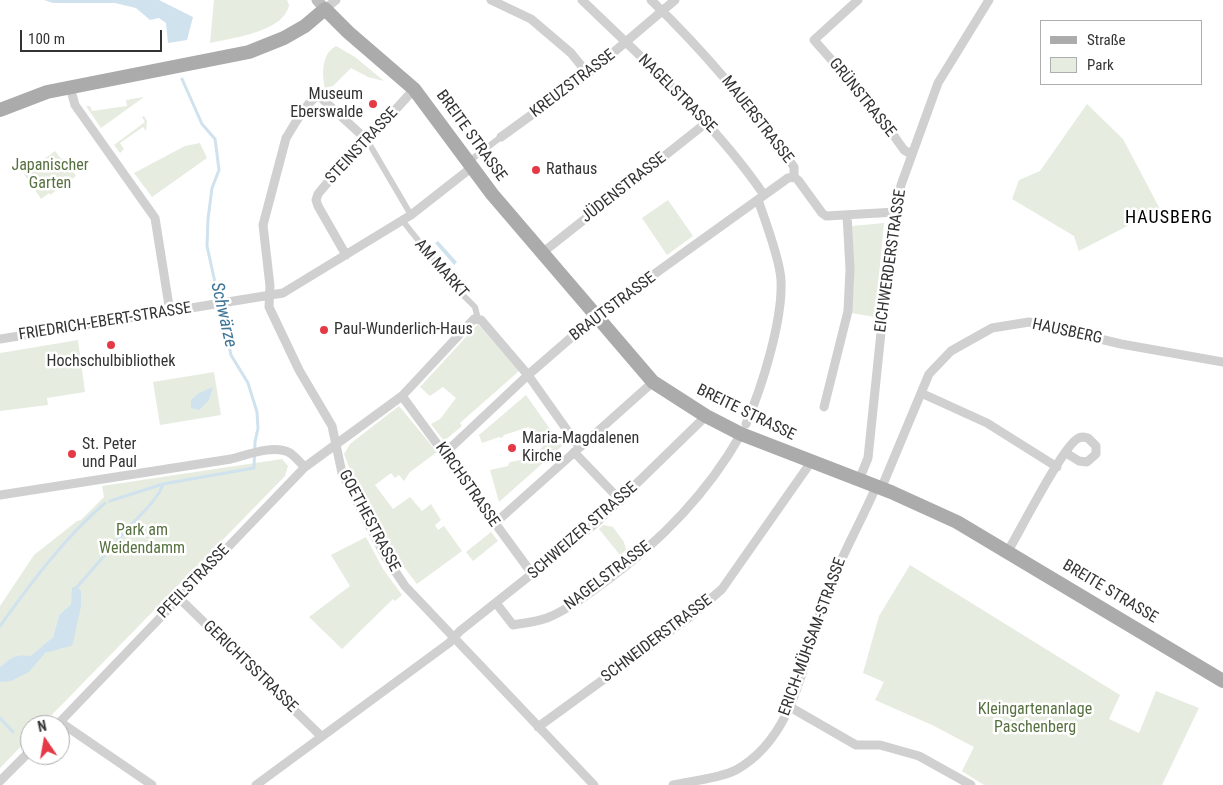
<!DOCTYPE html>
<html>
<head>
<meta charset="utf-8">
<style>
	body { margin:0 }
	#map { position:relative; width:1223px; height:785px; overflow:hidden; background:#fff; font-family:"Roboto Condensed",sans-serif }
	canvas { display:block }
	.legend { position:absolute; left:1040px; top:20px; width:162px; height:65px; box-sizing:border-box; background:#fff; border:1px solid #adadad; margin:0; padding:6px 9px; list-style:none; font-size:15px; color:#333 }
	.legend li { display:flex; align-items:center; gap:10px; height:25px }
	.legend b { width:25px; border:1px solid #adadad }
	.north { position:absolute; left:20px; top:715px; width:50px; height:50px; box-sizing:border-box; background:#fff; border:1px solid #adadad; border-radius:50%; rotate:348deg; font-size:14px; font-weight:700; line-height:20px; text-align:center; color:#333 }
	.north::after { content:''; display:block; margin:auto; width:18px; height:22px; background:#e63946; clip-path:polygon(50% 0,100% 100%,50% 72%,0 100%) }
	.scale { position:absolute; left:20px; top:30px; width:142px; height:22px; box-sizing:border-box; border:2px solid #333; border-top:0; padding-left:6px; font-size:15px; line-height:18px; white-space:nowrap; color:#333; -webkit-text-stroke:4px #fff; paint-order:stroke }
</style>
</head>
<body>
<div id="map">
<canvas width="1223" height="785"></canvas>
<ul class="legend">
<li><b style="height:6px;background:#ababab"></b>Straße</li>
<li><b style="height:14px;background:#e6ecdf"></b>Park</li>
</ul>
<div class="north">N</div>
<div class="scale">100 m</div>
</div>
<script>
const ctx = document.querySelector('canvas').getContext('2d');
ctx.lineJoin = 'round';
function fill(path, color) {
  ctx.fillStyle = color;
  ctx.fill(path, 'evenodd');
}
function stroke(path, color, width, dash) {
  ctx.strokeStyle = color;
  ctx.lineWidth = width;
  ctx.lineCap = dash ? 'butt' : 'round';
  ctx.setLineDash(dash || []);
  ctx.stroke(path);
}
function label(font, color, halo, rows, align = 'center') {
  ctx.font = font + ' "Roboto Condensed",sans-serif';
  ctx.lineWidth = 5;
  ctx.setLineDash([]);
  ctx.textBaseline = 'middle';
  ctx.strokeStyle = halo;
  ctx.fillStyle = color;
  for (const [text, x, y, turn = 0] of rows) {
    ctx.save();
    ctx.translate(x, y);
    ctx.rotate((+turn || 0) * Math.PI / 180);
    ctx.textAlign = isNaN(turn) ? turn : align;
    if (halo) ctx.strokeText(text, 0, 0);
    ctx.fillText(text, 0, 0);
    ctx.restore();
  }
}
fill(new Path2D(`
	M214 0H287L289 5C284 32 232 38 210 43Z
	M336 46 355 57 384 81 368 77 351 68 333 86 325 88C322 75 321 54 336 46Z
	M144 97 101 128 86 106H90L92 111 127 106 126 100Z
	M1087 104 1123 139 1160 209 1079 251 1074 236 1012 199 1019 180 1040 171Z
	M144 116 147 121 146 131 143 127 120 143 124 149 120 153 114 145 145 122 142 117Z
	M200 143 207 158 152 197 134 173 185 146Z
	M55 151 61 159 64 158 76 176 50 195 49 193 41 199 24 174Z
	M668 200 693 236 667 255 642 218Z
	M884 223 875 317 851 313 854 280 852 226Z
	M478 324 519 371 460 423 462 426 444 441 431 424 440 419 456 398 443 387 430 396 420 387Z
	M78 340 85 392 47 398 48 405 0 411V353Z
	M214 372 221 415 160 425 153 382Z
	M526 395 562 446 499 502 490 470 508 466 510 462 538 457 536 450 541 449 545 441 540 433 535 432 532 435 529 427 504 435 502 438 499 437 482 443 479 435Z
	M399 406 437 452 410 472 404 481 399 475 395 478 391 473 375 485 393 509 410 497 422 511 431 504 441 520 435 525 438 530 444 526 462 551 417 584 397 558 356 485 344 454 350 444Z
	M282 459 288 466 285 476 42 725H30V737L0 768V682C26 679 36 648 62 649L80 610 78 588H73L71 604 59 615 53 637 31 657C18 654 9 658 0 667V606L34 555 77 521 81 520 104 497 102 486Z
	M603 525 613 527 624 542 626 550 620 555 599 529Z
	M491 532 498 541 473 561 466 552Z
	M366 537 383 569 402 595 395 601 393 599 342 649 309 617 350 586 331 555Z
	M910 565 1120 695 1109 719 1139 733 1156 691 1199 708 1162 785H984L962 771 974 747 932 725 875 700 884 682 863 673 879 616Z`), '#e6ecdf');
fill(new Path2D(`
	M44 0H159L193 17 187 40 168 43 166 23 159 18 150 20 136 8 115 3H53Z
	M438 241 457 262 454 265 435 243Z
	M213 387 209 400 199 410 191 408V400L199 393Z
	M72 587 78 588 81 591V606L73 643 71 646 45 653 29 672 11 681 0 682V667C11 657 16 654 31 656L53 637 59 615 71 604Z`), '#cfe2ee');
stroke(new Path2D(`
	M110 501 163 484 254 468 255 442 258 428 257 412 248 383 231 355 207 246 208 219 212 188 219 170 216 146 215 139 202 124 182 79
	M76 591V588C95 567 113 545 132 524 144 511 156 501 163 485
	M0 626C31 583 65 537 105 503
	M0 718 13 732`), '#cfe2ee', 3);
stroke(new Path2D(`
	M367 140 411 215
	M472 159 501 137
	M402 220 457 289 475 307 478 319`), '#d0d0d0', 6);
stroke(new Path2D(`
	M491 0 531 19 571 53 588 74
	M582 0C646 62 714 122 764 195
	M651 0C704 51 751 107 794 167V177
	M858 0 814 40 874 108 904 150 911 154
	M325 9 336 0
	M70 87 75 105 155 218 170 312
	M501 137 588 74 675 0
	M367 140 319 96C308 99 293 127 286 138L263 225 270 286 269 307 299 370 332 426 342 473 385 556 405 586 594 785
	M794 177 798 180 822 213 826 216 896 212
	M542 253 706 123
	M346 255 318 206 316 200 318 194C348 157 383 125 414 89
	M0 339 283 293 411 215 471 168
	M921 393 987 423 1057 467
	M402 396 533 575
	M824 407 848 311 850 269 847 215
	M746 424C762 387 783 320 781 280 780 259 765 220 758 200
	M574 452 621 501
	M445 453 528 375 596 316 788 178 794 177
	M859 480 868 458 889 255 901 185 938 83 989 0
	M881 489 929 374 951 351 992 328 1029 322 1121 344 1223 362
	M0 495 231 459C247 455 274 444 290 453 296 457 300 463 305 467
	M494 524 653 382
	M1008 551C1020 531 1062 448 1077 439 1081 436 1084 437 1088 438L1096 446V454L1087 462 1079 461 1066 453
	M179 598 321 736
	M496 603 513 625C524 623 536 622 547 618 567 610 585 597 602 584 658 544 707 494 741 434
	M790 707 856 745H880L919 756 971 785
	M60 722 152 785
	M57 725 305 467 402 396 474 319 481 320 528 375 579 447
	M538 727 691 616 722 589 811 462
	M0 781 30 751
	M256 785 449 643 460 631 596 523 706 416
	M673 785C691 781 721 778 736 770 797 736 803 657 825 598 839 560 860 524 876 487`), '#d0d0d0', 9);
stroke(new Path2D(`
	M317 0 325 9`), '#bdbdbd', 11);
stroke(new Path2D(`
	M0 110 47 92 249 52 284 38 305 26 325 9 348 32 414 89 492 194 653 382 706 416 741 434 891 492 957 522 1223 681`), '#ababab', 14);
for (const [x, y, r, color] of [
	[373,104,5,"#e63946"],
	[536,170,5,"#e63946"],
	[324,330,5,"#e63946"],
	[111,345,5,"#e63946"],
	[512,448,5,"#e63946"],
	[72,454,5,"#e63946"]
]) {
  const dot = new Path2D();
  dot.arc(x, y, r, 0, 2 * Math.PI);
  ctx.fillStyle = color;
  ctx.fill(dot);
  stroke(dot, '#fff', 2);
}
label('16px', '#333', '#fff', [
	["KREUZSTRASSE",573,84,-37],
	["NAGELSTRASSE",677,94,45],
	["GRÜNSTRASSE",862,98,51],
	["MAUERSTRASSE",757,120,52],
	["BREITE STRASSE",471,136,54],
	["STEINSTRASSE",362,146,-47],
	["JÜDENSTRASSE",624,188,-38],
	["EICHWERDERSTRASSE",891,261,-82],
	["AM MARKT",441,269,49],
	["BRAUTSTRASSE",613,307,-37],
	["FRIEDRICH-EBERT-STRASSE",105,322,-9],
	["HAUSBERG",1067,332,12],
	["BREITE STRASSE",746,413,26],
	["KIRCHSTRASSE",467,485,55],
	["GOETHESTRASSE",369,521,62],
	["SCHWEIZER STRASSE",583,531,-41],
	["NAGELSTRASSE",608,576,-37],
	["PFEILSTRASSE",194,582,-46],
	["BREITE STRASSE",1110,592,31],
	["ERICH-MÜHSAM-STRASSE",813,637,-70],
	["SCHNEIDERSTRASSE",657,639,-37],
	["GERICHTSSTRASSE",250,667,44]
]);
label('16px', '#333', '#fff', [
	["Museum",363,95,"right"],
	["Eberswalde",363,113,"right"],
	["Rathaus",546,170],
	["Paul-Wunderlich-Haus",334,330],
	["Hochschulbibliothek",111,362,"center"],
	["Maria-Magdalenen",522,439],
	["Kirche",522,457],
	["St. Peter",82,445],
	["und Paul",82,463]
], 'left');
label('16px', '#56703f', '#fff', [
	["Japanischer",50,166],
	["Garten",50,184],
	["Park am",142,531],
	["Weidendamm",142,549],
	["Kleingartenanlage",1035,710],
	["Paschenberg",1035,728]
]);
ctx.letterSpacing = '1px';
label('18px', '#000', '#fff', [
	["HAUSBERG",1169,218]
]);
ctx.letterSpacing = '0px';
label('italic 18px', '#3f7597', '#fff', [
	["Schwärze",223,315,77]
]);
</script>
</body>
</html>
